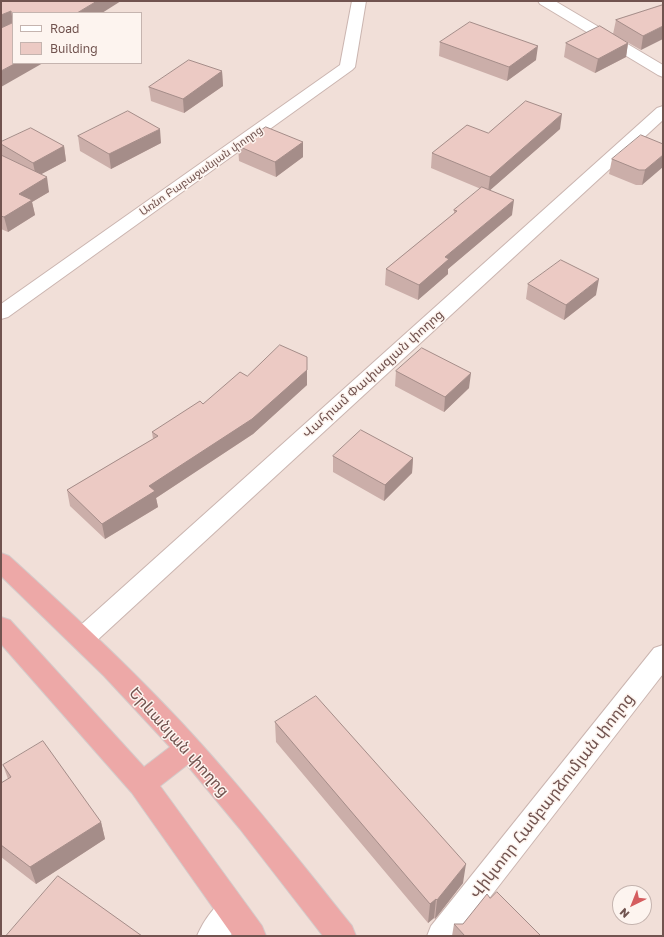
<!DOCTYPE html>
<html>
<head>
<meta charset="utf-8">
<style>
	body { margin:0 }
	#map { position:relative; width:664px; height:937px; overflow:hidden; background:#faefe9; font-family:"Golos Text",sans-serif }
	canvas { display:block }
	.frame { position:absolute; inset:0; border:2px solid #71534f; pointer-events:none }
	.legend { position:absolute; left:12px; top:12px; width:130px; height:52px; box-sizing:border-box; background:#fdf4ef; border:1px solid #c5b4af; margin:0; padding:5px 7px; list-style:none; font-size:12px; color:#71534f }
	.legend li { display:flex; align-items:center; gap:8px; height:20px }
	.legend b { width:20px; border:1px solid #c5b4af }
	.north { position:absolute; left:612px; top:885px; width:40px; height:40px; box-sizing:border-box; background:#fdf4ef; border:1px solid #c5b4af; border-radius:50%; rotate:223deg; font-size:11px; font-weight:700; line-height:16px; text-align:center; color:#71534f }
	.north::after { content:''; display:block; margin:auto; width:14px; height:18px; background:#d55d5f; clip-path:polygon(50% 0,100% 100%,50% 72%,0 100%) }
</style>
</head>
<body>
<div id="map">
<canvas width="664" height="937"></canvas>
<div class="frame"></div>
<ul class="legend">
<li><b style="height:5px;background:#fff"></b>Road</li>
<li><b style="height:11px;background:#eccac4"></b>Building</li>
</ul>
<div class="north">N</div>
</div>
<script>
const ctx = document.querySelector('canvas').getContext('2d');
ctx.lineJoin = 'round';
function fill(path, color) {
  ctx.fillStyle = color;
  ctx.fill(path, 'evenodd');
}
function stroke(path, color, width, dash) {
  ctx.strokeStyle = color;
  ctx.lineWidth = width;
  ctx.lineCap = dash ? 'butt' : 'round';
  ctx.setLineDash(dash || []);
  ctx.stroke(path);
}
function label(font, color, halo, rows, align = 'center') {
  ctx.font = font + ' "Golos Text","Noto Sans Armenian",sans-serif';
  ctx.lineWidth = 3;
  ctx.setLineDash([]);
  ctx.textBaseline = 'middle';
  ctx.strokeStyle = halo;
  ctx.fillStyle = color;
  for (const [text, x, y, turn = 0] of rows) {
    ctx.save();
    ctx.translate(x, y);
    ctx.rotate((+turn || 0) * Math.PI / 180);
    ctx.textAlign = isNaN(turn) ? turn : align;
    if (halo) ctx.strokeText(text, 0, 0);
    ctx.fillText(text, 0, 0);
    ctx.restore();
  }
}
fill(new Path2D(`
	M1 1H663V936H1ZM13 13H141V63H13ZM620 893H644V917H620Z`), '#f1dfd8');
const minor = new Path2D(`
	M352 1H366L355 67 352 70 8 317 1 319V304L340 65Z
	M538 1H555L663 65V77L658 75 540 4Z
	M663 106V120L92 645 83 648 74 645 71 638 74 631 657 108Z
	M663 645V674L460 936H427L431 926 654 648Z
	M232 896 242 900 247 910 242 920 230 936H197C204 920 216 902 232 896Z`);
const highway = new Path2D(`
	M1 553 9 556C76 617 143 679 203 746 255 804 303 865 352 926L356 936H323L240 829 187 765 160 786 262 926 266 936H233L132 793 1 644V617L10 620 144 767 170 747 104 676 1 576Z`);
stroke(minor, '#cbb5b0', 2);
stroke(highway, '#d4cbca', 2);
fill(minor, '#fff');
fill(highway, '#eda8a7');
fill(new Path2D(`
	M663 5 641 50 613 34 616 20Z
	M440 42 536 60 507 81 439 56Z
	M566 43H628L626 57 595 73 564 57Z
	M222 71 223 86 184 113 151 101 149 87Z
	M560 129 490 190 512 215 448 269V274L418 300 385 285 386 269 454 214V210L481 189 431 168 432 153 488 133Z
	M78 136 161 143 111 169 80 151Z
	M1 142 64 146 66 161 41 174 49 192 32 202 35 215 8 232 1 229V155H2L1 152Z
	M303 142V157L276 177 239 161 238 146Z
	M663 144 642 185H636L609 174 612 159Z
	M528 284 596 295 564 320 526 299Z
	M396 371 469 388 444 412 395 386Z
	M247 376 307 385 253 434 156 498 158 507 105 539 70 506 67 490 153 439 152 432 203 404Z
	M333 456 413 458 412 473 384 501 333 472Z
	M275 722 463 883 435 919 434 918 428 923 276 742Z
	M3 765 101 822 105 839 36 884 1 857V783L8 779Z
	M490 898 541 936H452L454 924H463Z`), '#cbaea9');
fill(new Path2D(`
	M97 1H121L102 13H77Z
	M11 11 13 22 1 29V15Z
	M663 26V39L641 50 643 36Z
	M628 43 626 57 595 73 598 59Z
	M538 46 536 60 507 81 509 67Z
	M16 63H43L1 87V71Z
	M222 71 223 86 184 113 183 99Z
	M562 114 560 129 488 192 490 177Z
	M160 129 161 143 111 169 109 154Z
	M303 142V157L276 177 275 162Z
	M64 146 66 161 36 177 33 163Z
	M663 155V167L642 185 645 170Z
	M47 177 49 192 32 202 35 215 8 232 4 217 19 194Z
	M514 200 512 215 448 269V274L418 300 419 285 445 257Z
	M599 279 596 295 564 320 566 305Z
	M307 357V385L253 434 156 498 158 507 105 539 102 524 149 486Z
	M471 373 469 388 444 412 445 397Z
	M413 458 412 473 384 501 385 485Z
	M101 822 105 839 36 884 30 867Z
	M466 864 463 883 435 919 437 900Z
	M436 899 434 918 428 923 430 904Z`), '#a58d89');
const building = new Path2D(`
	M1 1H97L77 13H13V63H16L1 71V28L12 23 11 11 1 15Z
	M663 5V26L643 36 616 20Z
	M470 22 538 46 509 67 440 42Z
	M600 26 628 43 598 59 566 43Z
	M189 60 222 71 183 99 149 87Z
	M526 101 562 114 490 177 432 153 467 125 488 133Z
	M128 111 160 129 109 154 78 136Z
	M266 127 303 142 275 162 238 146Z
	M31 128 64 146 33 163 1 144V142Z
	M641 135 663 144V155L645 170H639L612 159Z
	M1 155 47 177 19 194 32 200 4 217 1 216Z
	M482 187 514 200 445 257 449 259 419 285 386 269 457 211 454 210Z
	M561 260 599 279 566 305 528 284Z
	M280 345 307 357V370L252 419 149 486 155 491 102 524 67 490 158 436 152 432 200 401 203 404 240 372 247 376Z
	M422 348 471 373 445 397 396 371Z
	M361 430 413 458 385 485 333 456Z
	M316 696 466 864 437 900 436 899 430 904 275 722Z
	M43 741 101 822 30 867 1 845V783L11 777 3 765Z
	M58 876 142 936H6Z
	M497 892 541 936H465L454 924H463L487 894 490 898Z`);
fill(building, '#eccac4');
stroke(building, '#a58d89', 1);
label('11px', '#71534f', '#fdf4ef', [
	["Առնո Բաբաջանյան փողոց",201,171,-35]
]);
label('13px', '#71534f', '#fdf4ef', [
	["Վահրամ Փափազյան փողոց",373,374,-42]
]);
label('16px', '#71534f', '#fdf4ef', [
	["Երևանյան փողոց",179,742,48],
	["Վիկտոր Համբարձումյան փողոց",552,796,-52]
]);
</script>
</body>
</html>
